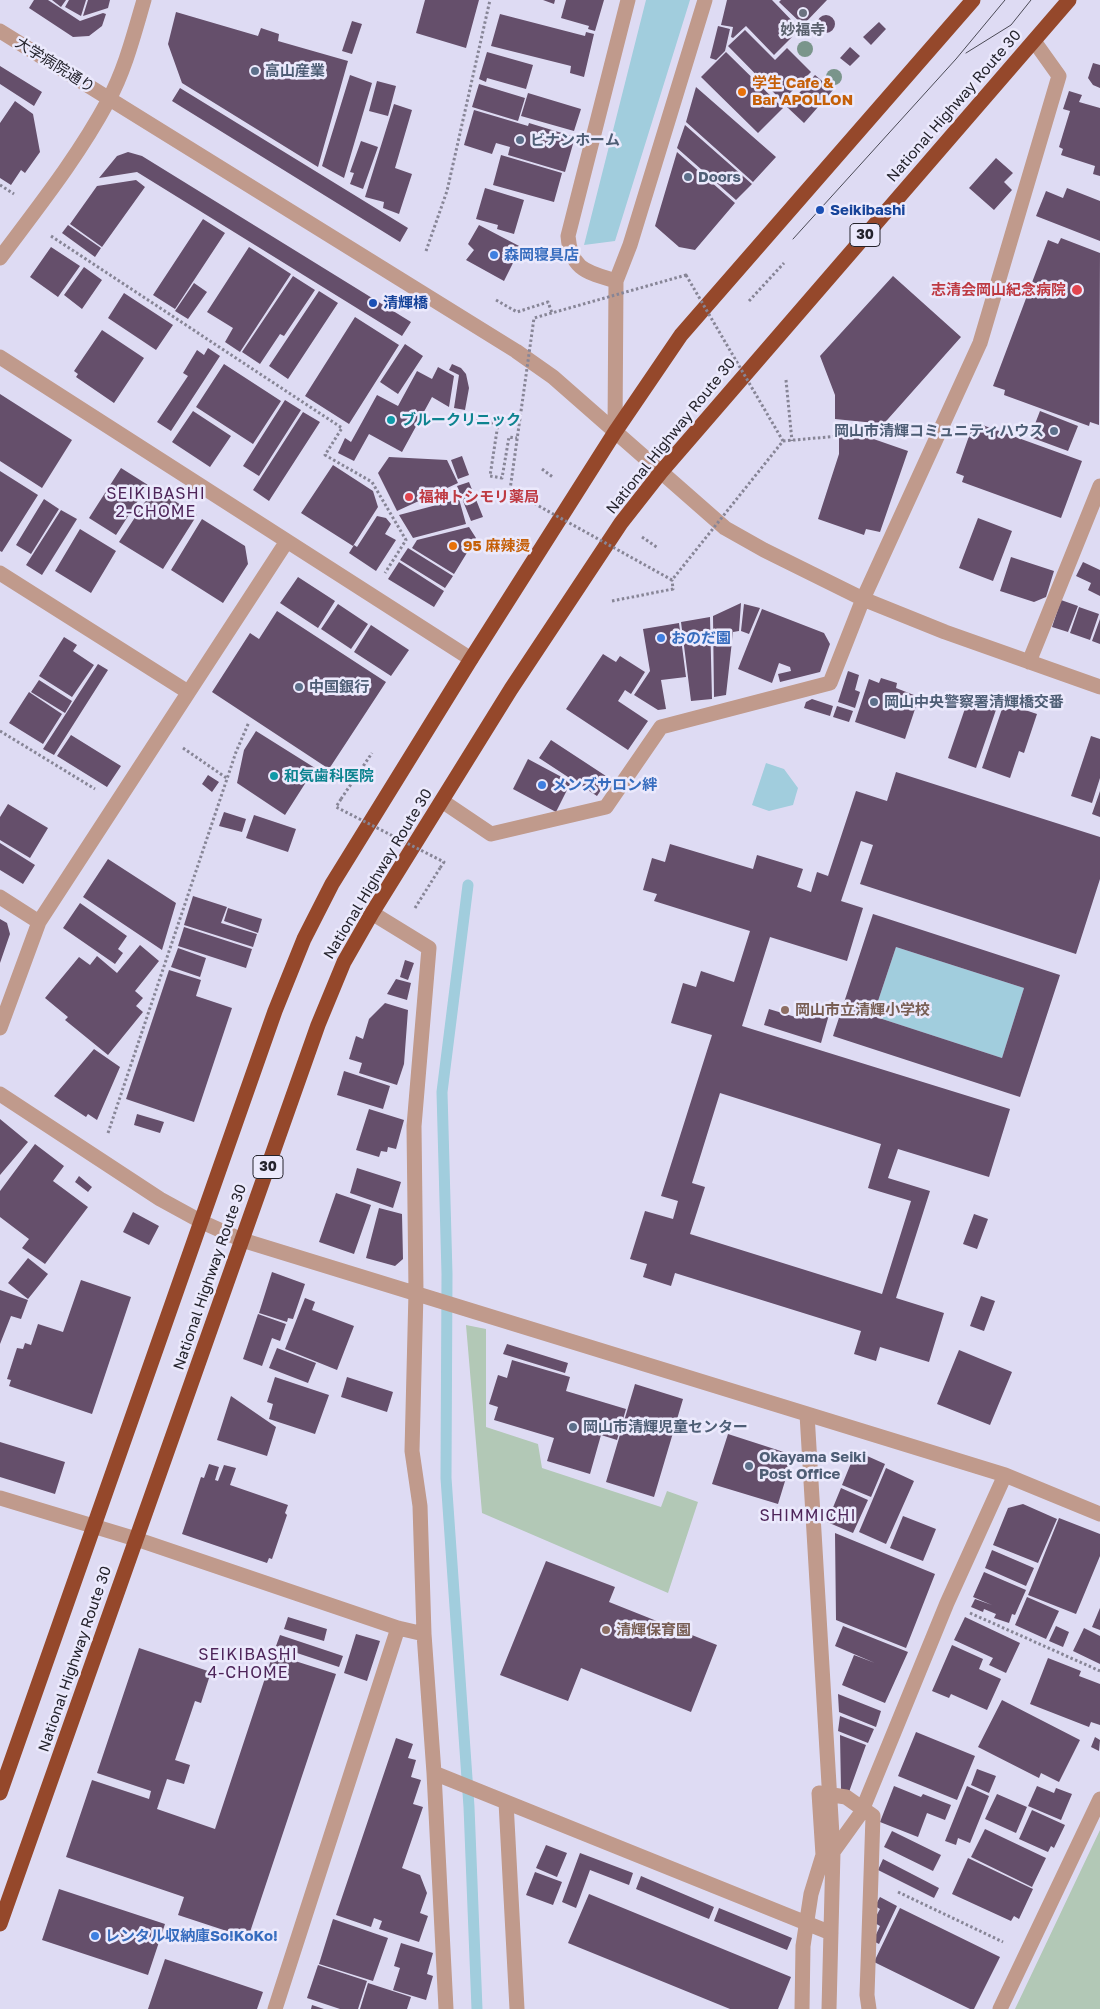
<!DOCTYPE html>
<html>
<head>
<meta charset="utf-8">
<style>
	body { margin:0 }
	canvas { display:block; background:#dedbf3 }
</style>
</head>
<body>
<canvas width="1100" height="2009"></canvas>
<script>
const ctx = document.querySelector('canvas').getContext('2d');
ctx.lineJoin = 'round';
function fill(path, color) {
  ctx.fillStyle = color;
  ctx.fill(path, 'evenodd');
}
function stroke(path, color, width, dash) {
  ctx.strokeStyle = color;
  ctx.lineWidth = width;
  ctx.lineCap = dash ? 'butt' : 'round';
  ctx.setLineDash(dash || []);
  ctx.stroke(path);
}
function label(font, color, halo, rows, align = 'center') {
  ctx.font = font + ' "Golos Text","Noto Sans JP",sans-serif';
  ctx.lineWidth = 5;
  ctx.setLineDash([]);
  ctx.textBaseline = 'middle';
  ctx.strokeStyle = halo;
  ctx.fillStyle = color;
  for (const [text, x, y, turn = 0] of rows) {
    ctx.save();
    ctx.translate(x, y);
    ctx.rotate((+turn || 0) * Math.PI / 180);
    ctx.textAlign = isNaN(turn) ? turn : align;
    if (halo) ctx.strokeText(text, 0, 0);
    ctx.fillText(text, 0, 0);
    ctx.restore();
  }
}
fill(new Path2D(`
	M466 1325 486 1329V1427L538 1444 542 1468 661 1507 667 1491 698 1502 668 1593 482 1513Z
	M1100 1830V2009H1015Z`), '#b2c8b6');
fill(new Path2D(`
	M646 0H690L615 241 584 245Z
	M766 763 784 769 798 788 793 805 769 811 752 805Z
	M896 947 1024 988 1002 1058 873 1016Z`), '#a1cddd');
stroke(new Path2D(`
	M468 885 442 1092 447 1274 446 1478 469 1807 477 2009`), '#a1cddd', 11);
fill(new Path2D(`
	M34 0H48L80 21 103 13 106 14 102 26 89 36 73 37 29 8Z
	M52 0H66L61 7Z
	M69 0H86L81 16 65 7Z
	M88 0H110L108 8 83 16Z
	M425 0H479L466 48 416 33Z
	M543 0H555L554 4Z
	M566 0H604L595 31 588 29 589 26 561 18Z
	M727 0H772L800 29 774 55 746 26 733 38 731 37 733 27 721 25Z
	M781 0H827L803 25 779 2Z
	M176 12 258 36 261 28 279 34 278 41 348 61 318 167 182 83 168 44Z
	M500 14 585 36 586 32 594 34 584 77 570 73 571 66 491 46Z
	M817 24a9 9 0 1 1 18 0a9 9 0 1 1-18 0Z
	M352 21 362 24 352 54 342 51Z
	M879 22 886 29 871 45 863 37Z
	M718 26 730 29 725 51 716 60 710 58Z
	M745 30 775 60 787 48 811 72 782 101 728 46Z
	M850 47 860 56 850 66 840 58Z
	M487 52 533 65 526 89 487 78 486 82 479 79Z
	M726 52 783 108 758 133 701 77Z
	M1093 63 1100 65V88L1093 85 1088 78Z
	M0 66 42 92 34 106 0 84Z
	M350 75 372 83 344 178 322 166Z
	M815 75 833 90 804 123 787 107Z
	M377 81 396 86 388 116 369 111Z
	M479 84 525 98 518 121 472 107Z
	M696 87 776 157 753 182 686 122Z
	M180 88 408 228 400 242 172 101Z
	M1069 91 1082 95 1079 102 1100 108V176L1093 174 1095 166 1061 155 1063 149 1059 147 1070 111 1063 109Z
	M528 93 581 109 574 131 521 116Z
	M15 101 33 114 40 152 25 173 21 170 11 185 0 178V123Z
	M394 104 412 110 395 168 412 174 399 214 383 208 384 202 365 197Z
	M474 110 528 126 529 123 575 137 565 172 508 155 510 147 496 143 492 154 464 145Z
	M685 125 752 184 736 200 677 148Z
	M361 141 378 147 363 189 350 184 354 173 350 172Z
	M128 152 142 156 411 322 402 336 137 172 99 178 117 156Z
	M677 152 735 203 695 250 679 247 655 226Z
	M501 155 562 173 554 202 493 185Z
	M996 158 1013 173 1004 182 1012 190 994 210 969 188Z
	M136 180 145 187 102 247 70 224 97 186Z
	M485 188 524 200 514 234 497 229 498 225 476 219Z
	M1067 188 1100 201V241L1036 216 1046 191 1063 198Z
	M203 219 225 233 175 309 153 295Z
	M68 225 101 248 95 257 62 233Z
	M479 225 521 247 504 281 466 260 474 250 468 244Z
	M1061 238 1100 253 1099 425 1090 422 1089 426 1004 395 1005 390 993 386 1048 240 1058 244Z
	M51 247 80 266 58 297 30 277Z
	M249 247 291 274 240 352 225 342 233 328 207 312Z
	M84 267 102 280 82 309 64 295Z
	M293 276 315 290 284 336 280 334 260 364 242 352Z
	M893 276 961 337 880 428 875 423 835 419V395L820 356Z
	M194 283 207 292 188 319 175 311Z
	M319 291 338 303 288 379 269 366Z
	M124 293 173 325 156 350 108 318Z
	M355 317 399 345 349 424 305 396Z
	M102 330 144 358 114 403 76 377 78 374 74 371Z
	M405 344 423 356 398 394 380 382Z
	M208 348 220 356 171 431 157 422 188 376 183 373 197 350 204 355Z
	M224 364 281 401 253 444 196 407Z
	M452 364 461 368 466 374 469 388 465 410 454 408 459 375 449 370Z
	M438 367 454 376 449 407 432 397 402 452 369 434 354 461 338 453 345 438 351 442 377 395 398 406 417 371 432 379Z
	M0 394 72 440 42 488 0 461Z
	M285 400 301 410 259 476 243 466Z
	M193 411 231 436 210 467 172 442Z
	M1040 411 1078 426 1068 451 1030 437Z
	M303 412 320 422 269 501 253 490Z
	M974 422 1082 461 1061 518 962 482 964 476 956 473Z
	M839 427 908 451 880 532 866 529 864 535 818 519 839 454Z
	M462 456 469 475 458 479 451 460Z
	M389 457 447 460 458 483 397 511 378 473Z
	M333 465 373 491 378 507 353 546 301 513Z
	M121 468 148 485 116 535 89 518Z
	M0 471 38 495 2 552 0 551Z
	M469 482 483 517 471 521 457 486Z
	M154 488 197 515 163 569 119 542Z
	M44 499 59 509 31 554 16 545Z
	M459 499 466 524 413 538 399 515Z
	M61 510 77 519 42 575 26 565Z
	M377 516 386 518 391 524 385 534 396 540 376 571 349 553 354 545 357 547Z
	M978 518 1012 531 993 581 959 568Z
	M202 519 245 546 248 564 223 603 171 570Z
	M469 527 476 538 454 574 412 548 417 540Z
	M80 529 116 551 91 593 55 571Z
	M408 548 453 576 445 588 400 560Z
	M1011 557 1054 571 1046 597 1034 602 1000 591Z
	M399 562 444 591 434 607 388 579Z
	M1083 562 1100 570V596L1088 590 1091 583 1076 576Z
	M298 577 335 601 318 628 280 603Z
	M1061 600 1078 606 1068 632 1052 627Z
	M741 603 739 631 733 632 726 695 714 697 713 616Z
	M338 604 368 624 351 649 321 629Z
	M744 604 760 608 749 634 741 631Z
	M1079 607 1099 614 1090 640 1070 633Z
	M762 609 824 633 830 644 820 672 780 682 778 674 791 671 790 667 779 663 772 683 738 669Z
	M277 611 386 682 329 769 212 692 250 633 259 639Z
	M710 617 712 699 691 701 681 622Z
	M1100 619V644L1092 641Z
	M679 623 686 677 661 680 666 709 658 710 634 695 650 671 643 629Z
	M371 625 409 650 391 676 354 652Z
	M64 637 77 645 73 651 94 665 72 697 39 676Z
	M603 654 616 662 620 656 645 672 631 694 625 690 618 701 648 721 628 750 566 709Z
	M98 664 108 670 54 755 43 749Z
	M848 671 859 675 855 690 860 692 855 708 838 702Z
	M881 678 897 683 896 688 919 697 905 739 855 722 869 679 879 683Z
	M39 680 72 701 65 713 31 692Z
	M29 692 62 714 43 744 9 723Z
	M970 694 998 704 976 768 948 758Z
	M812 699 833 706 830 716 804 708 806 702Z
	M1004 703 1037 714 1024 753 1019 751 1010 778 982 768Z
	M837 706 853 711 849 722 833 717Z
	M256 731 315 768 285 815 237 783 244 750Z
	M71 735 121 766 107 787 57 756Z
	M1091 736 1100 739V778L1092 803 1071 796Z
	M551 740 609 778 597 796 539 758Z
	M528 759 571 782 556 812 513 789Z
	M896 772 1100 837V879L1076 954 860 884 873 845 861 841 841 901 863 908 847 961 770 937 742 1026 1010 1109 989 1177 898 1149 888 1178 930 1191 896 1298 944 1313 929 1362 880 1347 876 1361 854 1354 861 1331 675 1273 671 1286 643 1277 647 1264 630 1259 645 1211 673 1219 678 1201 661 1196 712 1035 671 1023 683 983 696 987 701 971 734 982 750 931 654 901 657 894 643 890 652 858 665 862 670 844 753 869 757 855 803 869 797 887 811 892 817 872 828 876 856 791 887 801ZM720 1093 881 1144 868 1188 911 1201 882 1294 690 1234 705 1187 692 1183Z
	M208 775 219 782 212 792 202 784Z
	M1100 791V817L1092 814Z
	M8 804 48 828 30 858 0 840V817Z
	M224 812 246 819 242 832 219 826Z
	M254 815 296 829 288 852 246 838Z
	M0 843 35 865 23 884 0 870Z
	M108 859 176 903 162 950 83 897Z
	M193 896 227 907 221 923 257 934 253 947 184 925Z
	M80 903 127 936 118 949 123 953 115 964 63 928Z
	M228 908 262 919 258 933 224 921Z
	M873 914 1060 975 1020 1097 833 1036ZM896 947 1024 988 1002 1058 873 1016Z
	M0 919 7 923 10 934 0 963Z
	M184 927 252 949 246 968 178 946Z
	M140 945 159 961 135 991 143 998 136 1006 143 1012 108 1055 65 1020 68 1017 45 998 79 957 90 965 97 956 117 973Z
	M178 948 206 958 200 977 171 967Z
	M405 960 414 963 408 980 400 977Z
	M169 970 201 980 196 996 232 1008 194 1122 126 1099Z
	M396 979 411 983 407 1000 387 994Z
	M385 1003 408 1010 404 1064 397 1085 359 1073 362 1063 349 1059 356 1036 363 1039 369 1019Z
	M807 1004 830 1011 821 1043 764 1025 769 1009 802 1019Z
	M94 1049 120 1067 97 1120 88 1114 86 1117 54 1096Z
	M344 1071 390 1086 383 1109 337 1095Z
	M369 1109 404 1120 396 1149 388 1147 387 1152 381 1151 379 1157 356 1150Z
	M137 1114 164 1122 160 1133 134 1125Z
	M0 1119 28 1142 0 1175Z
	M35 1144 64 1166 53 1181 88 1207 45 1264 22 1248 29 1239 0 1217V1191Z
	M357 1168 401 1182 393 1208 350 1193Z
	M79 1176 92 1187 88 1192 75 1182Z
	M336 1193 371 1205 354 1254 319 1242Z
	M379 1208 402 1214 403 1259 395 1266 366 1258Z
	M133 1212 159 1226 149 1245 123 1232Z
	M974 1214 988 1219 977 1249 963 1244Z
	M28 1258 48 1274 28 1299 8 1283Z
	M272 1272 305 1284 293 1319 288 1318 287 1322 259 1313Z
	M81 1280 131 1297 92 1414 9 1386 11 1380 7 1379 17 1348 23 1349 25 1343 31 1345 38 1324 63 1332Z
	M0 1290 28 1300 21 1319 11 1316 0 1344Z
	M981 1296 995 1301 984 1331 970 1326Z
	M305 1298 315 1302 312 1310 354 1326 337 1370 285 1349Z
	M258 1314 286 1324 280 1341 272 1338 262 1366 243 1359Z
	M507 1344 568 1363 565 1373 503 1354Z
	M277 1348 316 1363 308 1383 269 1368Z
	M959 1350 1012 1372 990 1425 937 1404Z
	M512 1360 570 1377 566 1391 626 1409 617 1440 601 1435 590 1474 547 1461 554 1438 494 1420 498 1407 489 1404 498 1375 507 1378Z
	M275 1377 329 1395 315 1434 269 1419 273 1404 267 1402Z
	M347 1377 393 1392 387 1412 341 1397Z
	M635 1384 683 1399 654 1497 606 1482Z
	M231 1396 276 1427 267 1456 217 1440Z
	M728 1434 793 1455 778 1504 712 1484Z
	M0 1442 65 1462 55 1494 0 1477Z
	M856 1451 885 1464 871 1497 842 1485Z
	M209 1464 219 1467 215 1480 218 1481 224 1465 236 1468 230 1485 288 1505 285 1513 287 1515 272 1559 269 1558 267 1563 182 1534 201 1477 204 1478Z
	M886 1468 914 1481 886 1544 859 1532Z
	M841 1488 868 1500 853 1533 827 1522Z
	M1023 1504 1057 1519 1038 1563 993 1545 1008 1508Z
	M903 1516 936 1529 923 1561 890 1548Z
	M1059 1518 1100 1534V1556L1076 1614 1028 1595Z
	M835 1533 935 1574 906 1648 836 1620Z
	M992 1550 1034 1568 1026 1586 985 1568Z
	M546 1561 615 1587 609 1602 717 1645 691 1712 581 1668 568 1701 500 1675Z
	M984 1572 1026 1590 1015 1615 1012 1614 1009 1623 994 1618 996 1614 984 1609 983 1612 971 1607 975 1599 992 1605 973 1597Z
	M1027 1597 1059 1611 1046 1639 1015 1625Z
	M1100 1608V1630L1092 1627Z
	M288 1617 327 1629 324 1641 284 1629Z
	M965 1617 1020 1643 1006 1673 989 1665 993 1658 954 1640Z
	M843 1626 908 1652 885 1703 842 1685 854 1655 875 1663 835 1646Z
	M1056 1626 1069 1632 1063 1647 1049 1641Z
	M1084 1628 1100 1636V1664L1073 1651Z
	M356 1634 380 1641 367 1681 344 1673Z
	M280 1635 343 1656 339 1667 276 1646Z
	M952 1645 983 1659 979 1669 1001 1679 987 1710 951 1694 949 1698 932 1691Z
	M139 1648 211 1672 201 1703 195 1701 175 1760 190 1765 184 1784 167 1779 157 1809 215 1829 273 1654 336 1674 248 1938 178 1915 184 1897 66 1857 92 1780 149 1799 151 1791 97 1773Z
	M1048 1658 1081 1671 1079 1676 1100 1684V1725L1091 1722 1089 1727 1030 1704Z
	M838 1694 881 1711 876 1727 839 1712Z
	M1002 1700 1080 1740 1059 1782 1041 1773 1039 1778 978 1747Z
	M840 1716 874 1729 868 1743 838 1731Z
	M916 1732 975 1756 957 1800 898 1776Z
	M840 1735 866 1745 849 1792 841 1789Z
	M1095 1737 1100 1740 1099 1751 1091 1747Z
	M396 1738 413 1744 408 1758 416 1760 411 1777 421 1780 413 1804 423 1807 402 1868 420 1875 427 1893 420 1913 428 1916 419 1942 379 1929 382 1921 374 1918 371 1927 336 1915Z
	M977 1769 996 1776 989 1793 971 1785Z
	M894 1786 921 1797 923 1794 951 1805 945 1820 927 1813 918 1837 880 1822Z
	M967 1786 989 1796 970 1843 958 1838 956 1845 945 1841Z
	M1037 1786 1054 1793 1056 1788 1072 1794 1061 1820 1028 1806Z
	M997 1794 1027 1807 1016 1833 985 1819Z
	M1032 1810 1065 1825 1054 1848 1051 1846 1048 1852 1019 1839Z
	M985 1829 1046 1858 1032 1887 971 1857Z
	M892 1831 941 1855 933 1871 884 1847Z
	M546 1845 567 1853 557 1877 536 1868Z
	M580 1853 633 1873 629 1885 590 1870 576 1908 562 1902Z
	M968 1858 1033 1889 1019 1919 1014 1916 1011 1921 952 1894Z
	M883 1859 939 1888 934 1898 878 1870Z
	M535 1872 562 1882 553 1905 526 1895Z
	M641 1876 714 1907 709 1919 636 1889Z
	M59 1889 165 1924 148 1975 42 1940Z
	M589 1894 791 1977 778 2009H730L568 1943Z
	M880 1897 897 1906 879 1944 873 1941 880 1926 873 1922 880 1909 875 1906Z
	M719 1908 792 1938 787 1950 714 1921Z
	M900 1908 1000 1957 974 2009H970L874 1962Z
	M333 1919 388 1938 373 1981 319 1964Z
	M401 1943 433 1953 427 1974 433 1976 426 2000 393 1990 400 1968 394 1966Z
	M165 1959 263 1992 257 2009H148Z
	M318 1965 367 1981 358 2009H340L307 1998Z
	M368 1983 411 1997 407 2009H360Z
	M312 2005 324 2009H311Z`), '#654f6b');
stroke(new Path2D(`
	M0 185 14 194
	M51 236 342 428 325 455 372 482 406 540 385 573
	M426 251 447 191 490 0
	M496 300 517 312 548 302 552 313
	M749 301 784 263
	M786 380 792 441
	M471 420 498 424 490 476 502 478 509 437 517 438
	M783 441 839 436
	M542 469 554 478
	M642 537 658 548
	M612 601 673 589 672 580
	M0 731 95 789
	M183 748 228 779
	M341 799 372 753
	M415 908 440 868
	M108 1133 236 752 249 722
	M970 1613 1100 1671
	M898 1892 1003 1942`), '#878596', 3, [2.5, 2.5]);
stroke(new Path2D(`
	M0 31 516 351 553 377 725 528 764 550 863 599 945 632 1100 687
	M0 258C38 207 78 157 108 101 125 70 134 34 144 0
	M616 281 630 245 705 0
	M0 357 471 659
	M615 432 616 281C587 272 571 270 568 236L628 0
	M0 573 188 692
	M1029 662 1100 486
	M442 801 491 834 606 807 661 727 830 683 863 599 980 343 1059 76 1034 41
	M0 897 39 922
	M372 913 429 948 414 1126 416 1292 412 1451 420 1506 424 1634 434 1773 446 2009
	M0 1028 39 922 287 541
	M0 1094 160 1199 202 1222 242 1240 1005 1475 1100 1514
	M807 1414 833 1852 829 2009
	M0 1498 136 1539 398 1628 424 1634
	M434 1773 831 1933
	M506 1802 517 2009
	M833 1852 861 1813 947 1603 1005 1475
	M275 2009 398 1628
	M802 2009 803 1946 811 1894 823 1855 819 1793 846 1797 873 1816 867 1995 869 2009
	M1000 2009 1100 1799`), '#c09a8c', 15);
stroke(new Path2D(`
	M0 1793 275 1011 304 939 332 884 471 659 615 432 681 335 973 0
	M0 1924 318 1025 344 962 372 913 511 689 621 523 661 472 1069 0`), '#95482b', 15);
stroke(new Path2D(`
	M966 53 1011 25 1031 0
	M793 239 956 59 1005 0`), '#4a4955', 1);
stroke(new Path2D(`
	M686 275 783 441 672 580 510 490 534 318Z
	M341 799 336 807 444 862 440 868`), '#878596', 3, [2.5, 2.5]);
ctx.fillStyle = '#7a958b';
for (const [x, y] of [
	[805,49],
	[834,77]
]) {
  ctx.beginPath();
  ctx.arc(x, y, 8, 0, 2 * Math.PI);
  ctx.fill();
}
for (const [x, y, r, color] of [
	[803,13,5,"#6b7280"],
	[255,71,5,"#5c6f8a"],
	[742,92,5,"#e8710a"],
	[520,140,5,"#5c6f8a"],
	[688,177,5,"#5c6f8a"],
	[820,210,5,"#1a4fb4"],
	[494,255,5,"#3f7fe0"],
	[1077,290,6,"#e0444e"],
	[373,303,5,"#1a4fb4"],
	[391,420,5,"#0f9aa8"],
	[1054,431,5,"#5c6f8a"],
	[409,497,5,"#e0444e"],
	[453,546,5,"#e8710a"],
	[661,638,5,"#3f7fe0"],
	[299,687,5,"#5c6f8a"],
	[874,702,5,"#5c6f8a"],
	[274,776,5,"#0f9aa8"],
	[542,785,5,"#3f7fe0"],
	[785,1010,5,"#8d6e63"],
	[573,1427,5,"#5c6f8a"],
	[749,1466,5,"#5c6f8a"],
	[606,1630,5,"#8d6e63"],
	[95,1936,5,"#3f7fe0"]
]) {
  const dot = new Path2D();
  dot.arc(x, y, r, 0, 2 * Math.PI);
  ctx.fillStyle = color;
  ctx.fill(dot);
  stroke(dot, '#ebe9fc', 2);
}
for (const [x, y, w] of [
	[865,235,30],
	[268,1167,30]
]) {
  const box = new Path2D();
  box.roundRect(x - w / 2, y - 11.5, w, 23, 4);
  ctx.fillStyle = '#ebe9fc';
  ctx.fill(box);
  stroke(box, '#24232c', 1);
}
label('bold 14px', '#24232c', null, [
	["30",865,235],
	["30",268,1167]
]);
label('bold 15px', '#5b616d', '#ebe9fc', [
	["妙福寺",803,30]
]);
label('15px', '#24232c', '#ebe9fc', [
	["大学病院通り",55,65,32],
	["National Highway Route 30",954,106,-49],
	["National Highway Route 30",671,436,-51],
	["National Highway Route 30",378,874,-59],
	["National Highway Route 30",210,1277,-71],
	["National Highway Route 30",75,1659,-71]
]);
label('bold 15px', '#4e5e75', '#ebe9fc', [
	["高山産業",265,71],
	["ビナンホーム",530,140],
	["Doors",698,177],
	["岡山市清輝コミュニティハウス",1044,431,"right"],
	["中国銀行",309,687],
	["岡山中央警察署清輝橋交番",884,702],
	["岡山市清輝児童センター",583,1427],
	["Okayama Seiki",759,1457],
	["Post Office",759,1474]
], 'left');
label('bold 15px', '#c56008', '#ebe9fc', [
	["学生 Cafe &",752,83],
	["Bar APOLLON",752,100],
	["95 麻辣燙",463,546]
], 'left');
label('bold 15px', '#164399', '#ebe9fc', [
	["Seikibashi",830,210],
	["清輝橋",383,303]
], 'left');
label('bold 15px', '#366cbe', '#ebe9fc', [
	["森岡寝具店",504,255],
	["おのだ園",671,638],
	["メンズサロン絆",552,785],
	["レンタル収納庫So!KoKo!",105,1936]
], 'left');
label('bold 15px', '#be3a42', '#ebe9fc', [
	["志清会岡山紀念病院",1066,290],
	["福神トシモリ薬局",419,497,"left"]
], 'right');
label('bold 15px', '#0d838f', '#ebe9fc', [
	["ブルークリニック",401,420],
	["和気歯科医院",284,776]
], 'left');
label('bold 15px', '#785e54', '#ebe9fc', [
	["岡山市立清輝小学校",795,1010],
	["清輝保育園",616,1630]
], 'left');
ctx.letterSpacing = '1px';
label('16px', '#4e255a', '#ebe9fc', [
	["SEIKIBASHI",156,494],
	["2-CHOME",156,512],
	["SHIMMICHI",808,1516],
	["SEIKIBASHI",248,1655],
	["4-CHOME",248,1673]
]);
ctx.letterSpacing = '0px';
</script>
</body>
</html>
